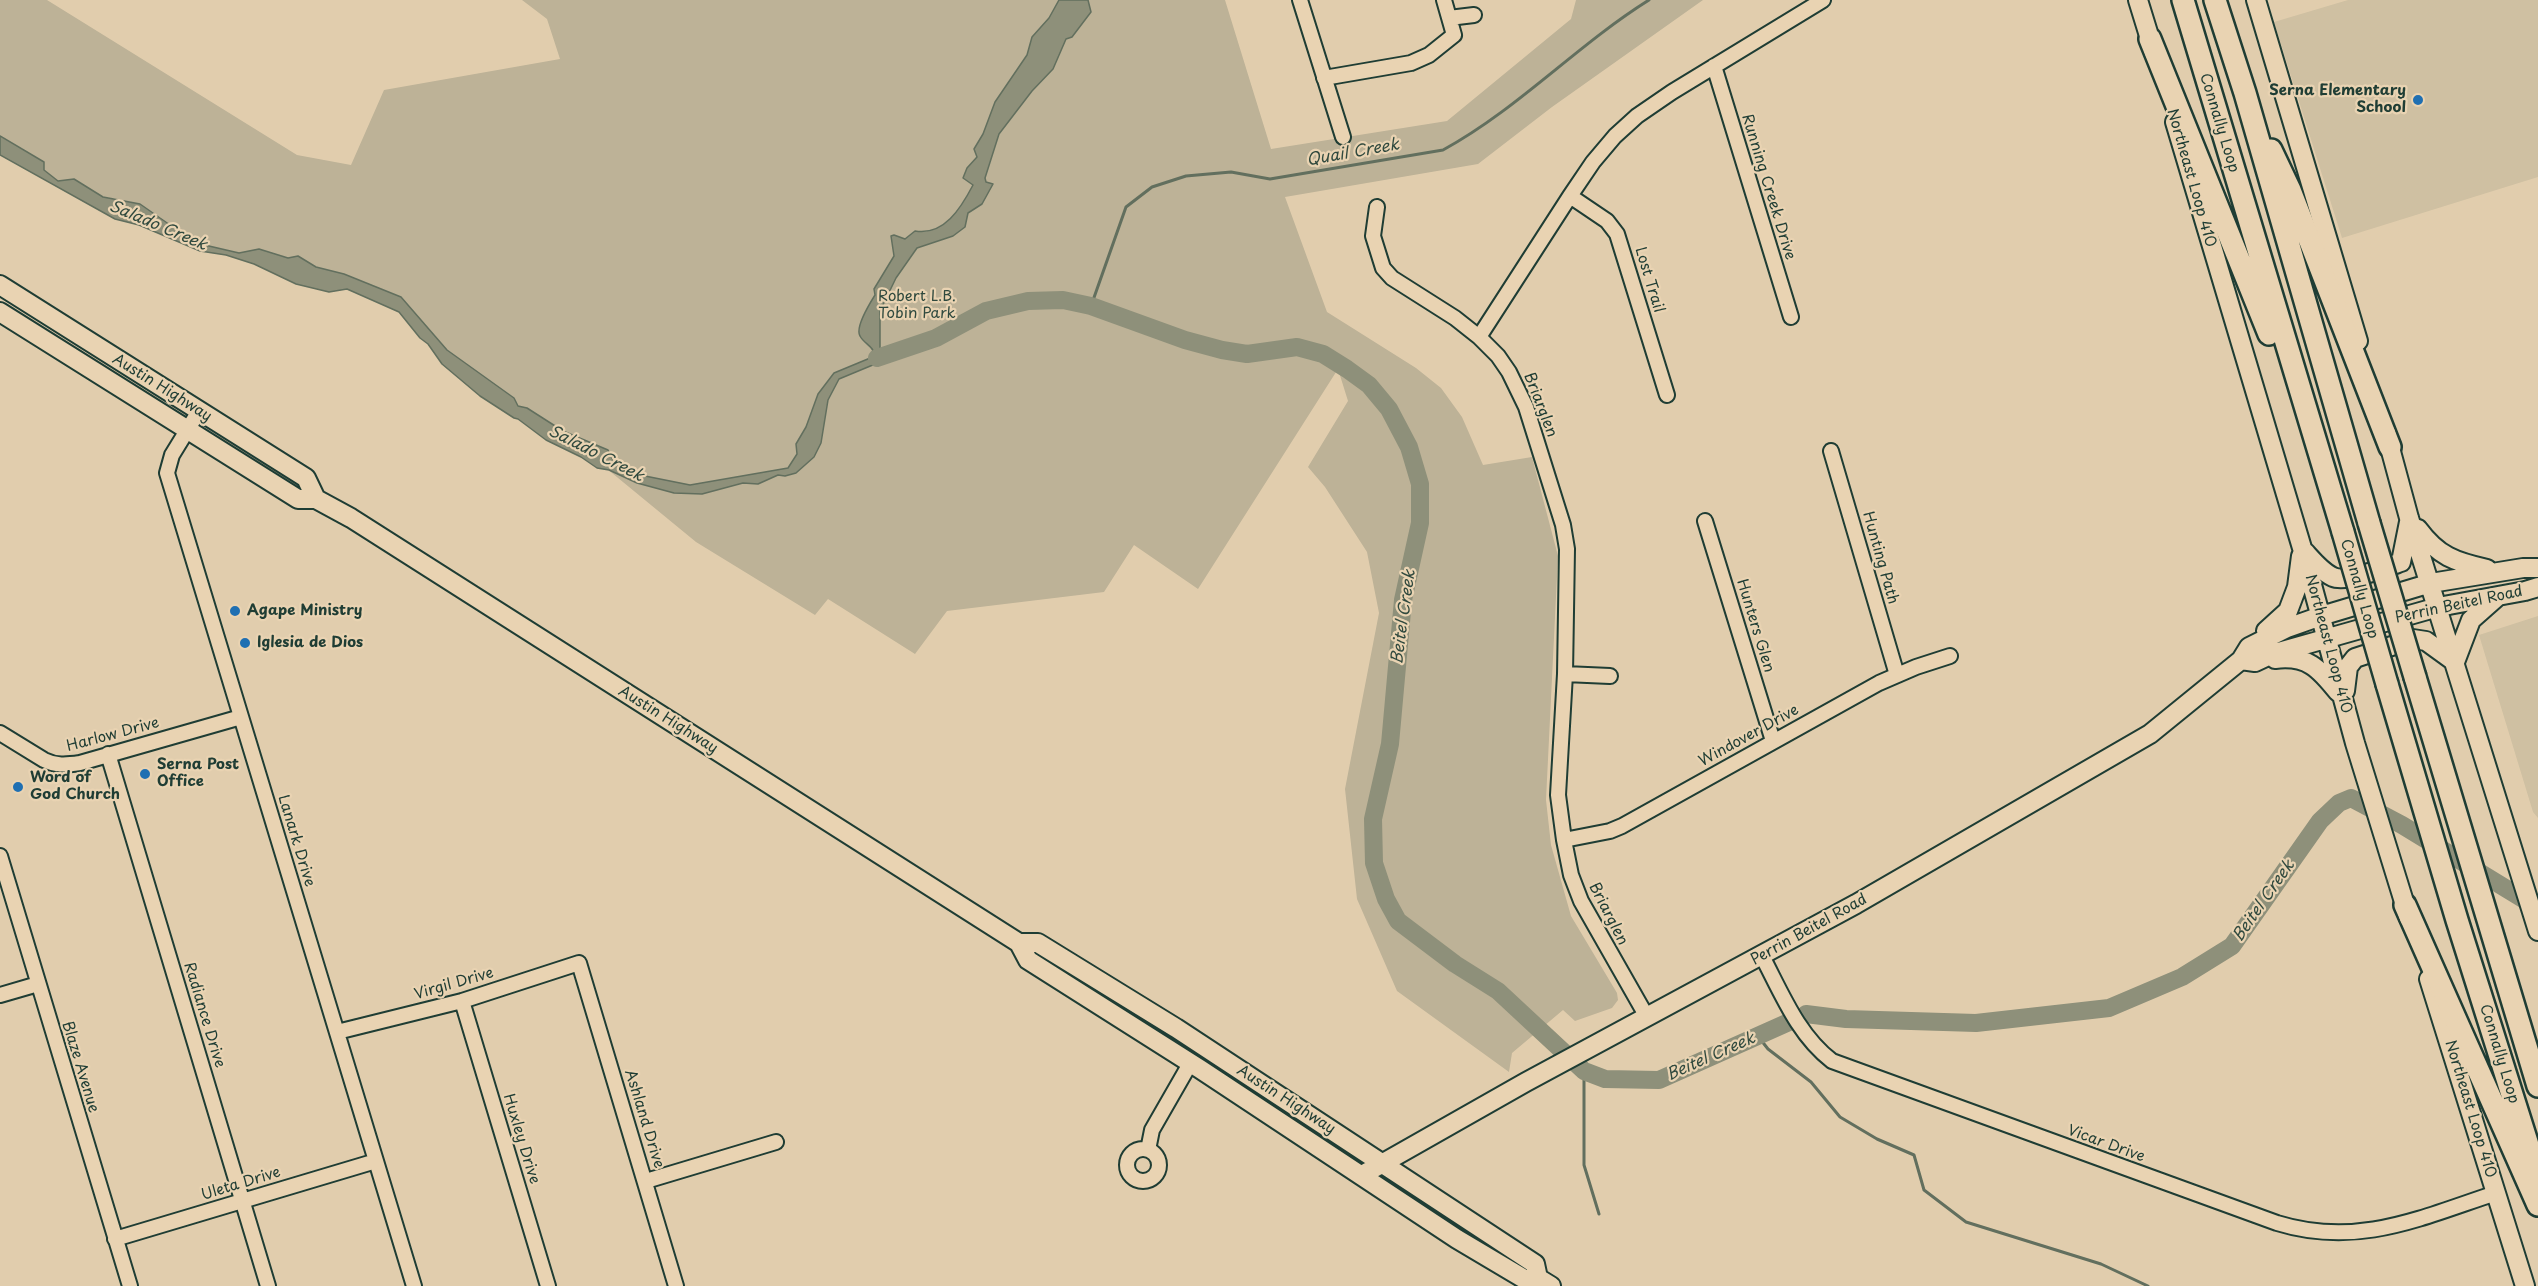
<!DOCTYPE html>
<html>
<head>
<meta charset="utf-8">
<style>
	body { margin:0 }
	canvas { display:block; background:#e1cdad }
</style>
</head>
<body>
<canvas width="2538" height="1286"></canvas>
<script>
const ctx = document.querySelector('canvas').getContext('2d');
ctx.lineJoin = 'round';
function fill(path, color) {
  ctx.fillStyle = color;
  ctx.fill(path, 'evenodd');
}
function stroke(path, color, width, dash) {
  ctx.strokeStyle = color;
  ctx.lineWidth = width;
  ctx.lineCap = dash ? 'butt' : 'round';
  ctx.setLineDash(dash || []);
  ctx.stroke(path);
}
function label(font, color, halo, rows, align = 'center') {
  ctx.font = font + ' "Playpen Sans",sans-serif';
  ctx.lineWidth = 4.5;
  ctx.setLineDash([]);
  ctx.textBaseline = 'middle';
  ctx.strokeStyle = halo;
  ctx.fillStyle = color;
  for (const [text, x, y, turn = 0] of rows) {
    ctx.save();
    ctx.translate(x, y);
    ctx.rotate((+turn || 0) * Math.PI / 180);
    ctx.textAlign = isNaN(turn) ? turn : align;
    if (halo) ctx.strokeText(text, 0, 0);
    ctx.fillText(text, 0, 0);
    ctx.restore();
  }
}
fill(new Path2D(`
	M2348 0H2538V177L2342 238 2274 22Z
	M2538 616V818L2533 812 2479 635Z`), '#cfc0a2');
fill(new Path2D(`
	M0 0H47L297 155 351 165 384 90 560 59 547 19 522 0H1225L1271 149 1447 121 1571 19 1576 0H1703L1552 107 1478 164 1285 197 1327 312 1416 368 1441 388 1462 417 1483 465 1532 457 1558 556 1546 800 1551 845 1571 916 1617 993 1618 1000 1612 1008 1575 1021 1563 1010 1512 1053 1509 1072 1397 991 1357 899 1345 789 1379 613 1367 552 1325 487 1308 467 1348 401 1338 369 1198 589 1134 545 1104 592 947 611 915 654 828 599 815 615 696 542 584 450 527 408 518 406 514 398 447 350 401 297 344 274 316 267 298 256 288 258 259 249 239 253 196 243 160 217 118 199 103 197 74 179 58 181 43 169 44 162 0 136Z`), '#bdb297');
const water = new Path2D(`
	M1059 0H1088L1091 12 1072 37 1066 39 1053 69 1032 91 999 134 985 178 986 182 993 184 982 204 968 213 965 227 953 236 917 248 896 278 880 311V362L839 379 828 400 821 443 814 457 796 473 785 476 778 475 758 484 743 483 702 494 674 493 637 483 609 470 597 468 581 457 546 440 518 419 514 418 480 396 442 364 428 344 420 338 399 312 347 289 329 292 296 284 254 264 226 255 200 251 139 225 115 219 0 155V136L44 162V170L58 181 74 179 103 197 140 204 196 243 239 253 259 249 288 258 298 256 316 267 344 274 401 297 447 350 514 398 518 406 527 408 563 431 608 450 613 460 645 476 690 485 788 468 797 454 796 444 806 427 818 394 834 373 875 356C874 346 864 344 860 336 855 328 870 303 875 295L874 289 894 256 891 236 894 235 905 239 915 231C944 236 961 208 973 185L963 178 967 168 977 157 974 149 983 134 995 102 1027 55 1032 37 1049 18Z`);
fill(water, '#8e907a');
stroke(water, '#626f5e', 1.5);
stroke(new Path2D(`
	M1091 306 1126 207 1152 187 1186 176 1231 172 1270 179 1443 150C1518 109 1577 45 1649 0
	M1757 1035 1768 1049 1811 1082 1840 1117 1877 1139 1914 1155 1924 1190 1966 1222 2101 1264 2148 1286
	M1584 1071V1165L1599 1214`), '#626f5e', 3);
stroke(new Path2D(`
	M877 358 936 338 986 311 1028 301 1063 300 1091 306 1185 340 1222 350 1247 354 1297 347 1323 354 1347 369 1369 385 1389 409 1409 447 1420 484V523L1403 600 1390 744 1373 819 1374 863 1386 899 1398 921 1455 964 1498 991 1584 1071 1605 1079 1659 1080 1789 1022
	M1806 1014 1846 1019 1976 1023 2109 1008 2182 977 2232 946 2320 821 2339 803 2351 798 2402 825 2538 908`), '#8e907a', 18);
const minor = new Path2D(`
	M1300 0 1343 137
	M1449 18 1474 15
	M1714 66 1791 317
	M1324 78 1411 63 1429 55 1454 35 1444 0
	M1570 196 1607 221 1617 234 1667 395
	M1377 207 1373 236 1383 268 1392 278 1455 318 1479 337 1498 356 1509 372 1526 407 1563 525 1567 549 1565 674 1558 795 1564 840 1571 875 1581 901 1647 1017
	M1479 337 1570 196 1593 162 1615 136 1637 116 1672 92 1823 0
	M199 411 172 455 167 473 414 1286
	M1831 451 1897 675
	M1705 521 1773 741
	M1565 674 1610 676
	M0 733 44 760C56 766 66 765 80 763L241 717
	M108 754 268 1286
	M1564 840 1610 831 1622 826 1879 683 1916 667 1950 656
	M0 856 130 1286
	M1762 956C1782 994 1798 1035 1832 1061L2277 1223C2358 1248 2420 1218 2496 1193
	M0 995 38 984
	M462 1001 548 1286
	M337 1032 462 1001 579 963 676 1286
	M1127 1165a16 16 0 1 1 32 0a16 16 0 1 1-32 0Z
	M1148 1150 1152 1130 1191 1062
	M646 1181 776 1142
	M115 1239 376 1161`);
const major = new Path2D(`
	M2138 0 2154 52
	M2256 0 2358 341
	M2175 122 2302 548 2355 743 2409 918
	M0 285 306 478 316 499
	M0 312 298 499H316L351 518 1019 943 1028 960 1200 1069 1457 1239 1526 1280 1538 1278
	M2386 433 2409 518 2538 931
	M2418 529C2438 556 2455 562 2487 569
	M2305 552C2313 561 2322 572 2333 577 2346 583 2387 567 2401 562L2409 522
	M2266 631 2288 611 2297 587 2301 556
	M2275 659C2307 655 2319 668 2338 692
	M2241 660 2255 662 2272 654 2438 607 2525 591 2538 587
	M2455 662 2471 620 2497 597
	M2345 691 2348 667 2355 658 2413 639 2426 641 2455 662
	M1019 943H1038L1176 1028 1535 1264 1538 1278 1551 1286
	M2429 979 2525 1286
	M1362 1175 1526 1082 1856 904 2150 734 2241 660 2249 647 2287 628 2321 616 2431 583 2523 568H2538`);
const highway = new Path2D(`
	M2183 0 2343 532
	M2215 0 2245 93 2369 523
	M2150 39 2269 334
	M2271 150 2290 190 2390 447
	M2415 677 2538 1086
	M2387 684 2457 920 2538 1177
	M2405 905 2538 1205`);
stroke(minor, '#1f3d34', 18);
stroke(major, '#1f3d34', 22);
stroke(highway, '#1f3d34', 26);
stroke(minor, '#e9d3b2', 14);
stroke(major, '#e9d3b2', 18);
stroke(highway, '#e9d3b2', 21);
const highwayBridge = new Path2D(`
	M2369 523 2415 677
	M2343 532 2387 684`);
stroke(highwayBridge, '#1f3d34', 26, []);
stroke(highwayBridge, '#e9d3b2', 21);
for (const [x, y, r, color] of [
	[2418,100,6,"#1f6fb2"],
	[235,611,6,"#1f6fb2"],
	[245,643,6,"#1f6fb2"],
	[145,774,6,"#1f6fb2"],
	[18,787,6,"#1f6fb2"]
]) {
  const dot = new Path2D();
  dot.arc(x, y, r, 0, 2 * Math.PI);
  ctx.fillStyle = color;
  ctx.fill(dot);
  stroke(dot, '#e9d3b2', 2);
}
label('bold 15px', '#1f3d34', '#e9d3b2', [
	["Serna Elementary",2406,91,"right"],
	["School",2406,108,"right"],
	["Agape Ministry",247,611],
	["Iglesia de Dios",257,643],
	["Serna Post",157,765],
	["Office",157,782],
	["Word of",30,778],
	["God Church",30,795]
], 'left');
label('15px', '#1f3d34', '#e9d3b2', [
	["Connally Loop",2219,123,73],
	["Northeast Loop 410",2191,178,74],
	["Running Creek Drive",1768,187,73],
	["Lost Trail",1649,280,73],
	["Austin Highway",162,388,32],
	["Briarglen",1540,405,69],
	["Hunting Path",1880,558,74],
	["Connally Loop",2359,589,74],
	["Perrin Beitel Road",2459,605,-12],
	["Hunters Glen",1755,626,73],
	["Northeast Loop 410",2328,644,75],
	["Austin Highway",668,720,32],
	["Harlow Drive",113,735,-15],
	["Windover Drive",1749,736,-29],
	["Lanark Drive",296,841,73],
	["Briarglen",1608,914,63],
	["Perrin Beitel Road",1809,930,-29],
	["Virgil Drive",454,984,-16],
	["Radiance Drive",204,1015,73],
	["Connally Loop",2499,1054,73],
	["Blaze Avenue",80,1067,73],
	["Austin Highway",1286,1100,33],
	["Northeast Loop 410",2470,1109,73],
	["Ashland Drive",644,1119,73],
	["Huxley Drive",521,1139,73],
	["Vicar Drive",2106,1144,20],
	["Uleta Drive",241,1184,-17]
]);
label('15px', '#2f493e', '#e9d3b2', [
	["Robert L.B.",917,297],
	["Tobin Park",917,314]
]);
label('italic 16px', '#30493e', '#e9d3b2', [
	["Quail Creek",1353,153,-10],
	["Salado Creek",158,226,23],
	["Salado Creek",596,454,27],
	["Beitel Creek",1404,617,-82],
	["Beitel Creek",2264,901,-55],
	["Beitel Creek",1711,1057,-24]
]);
</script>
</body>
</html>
